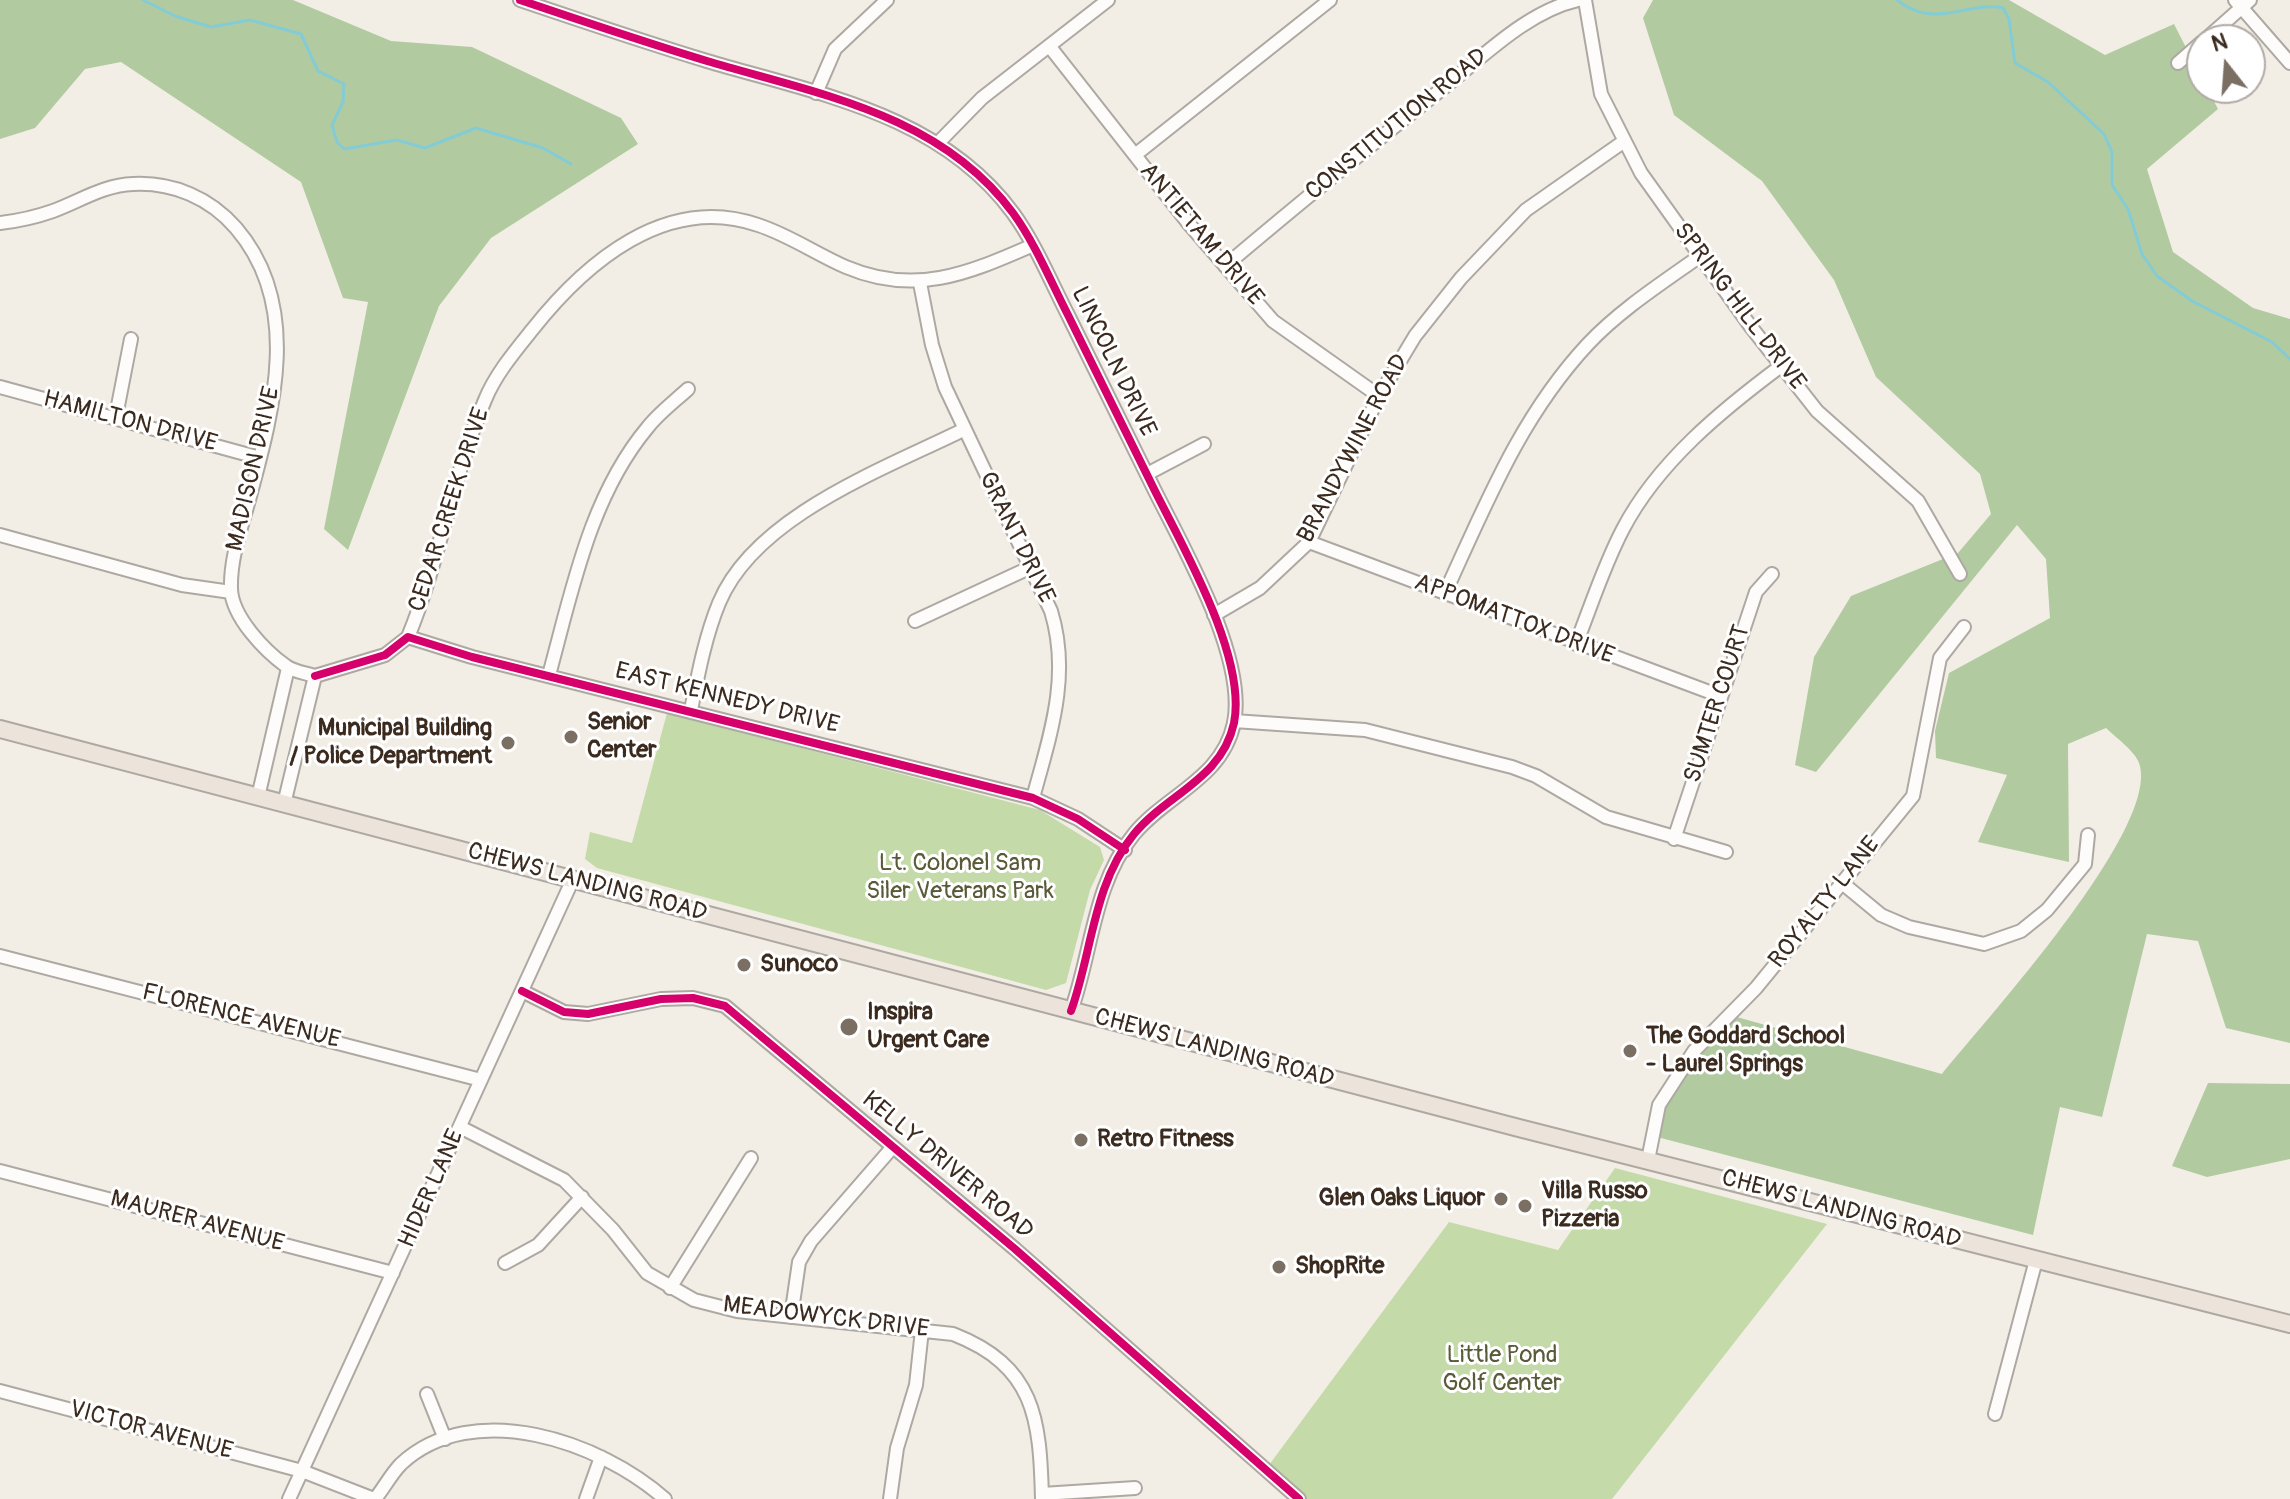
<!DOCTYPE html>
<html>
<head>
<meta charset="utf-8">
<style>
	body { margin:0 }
	#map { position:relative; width:2290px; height:1499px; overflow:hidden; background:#f2eee6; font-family:Pangolin,sans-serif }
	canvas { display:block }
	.north { position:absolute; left:2186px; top:24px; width:80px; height:80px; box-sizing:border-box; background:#fff; border:2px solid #b1aaa5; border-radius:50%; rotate:343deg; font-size:22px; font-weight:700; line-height:32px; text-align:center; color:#3b2a1e }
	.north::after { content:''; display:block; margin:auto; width:28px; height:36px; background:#7b6f64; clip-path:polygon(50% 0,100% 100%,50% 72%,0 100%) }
</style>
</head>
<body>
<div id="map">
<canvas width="2290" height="1499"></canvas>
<div class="north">N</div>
</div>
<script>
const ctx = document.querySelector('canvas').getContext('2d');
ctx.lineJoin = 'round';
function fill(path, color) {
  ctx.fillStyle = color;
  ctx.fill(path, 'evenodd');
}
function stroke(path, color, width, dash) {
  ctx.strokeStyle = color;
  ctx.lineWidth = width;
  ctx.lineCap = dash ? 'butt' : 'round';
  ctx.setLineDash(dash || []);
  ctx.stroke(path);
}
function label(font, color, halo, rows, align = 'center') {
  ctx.font = font + ' Pangolin,sans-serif';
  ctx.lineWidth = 6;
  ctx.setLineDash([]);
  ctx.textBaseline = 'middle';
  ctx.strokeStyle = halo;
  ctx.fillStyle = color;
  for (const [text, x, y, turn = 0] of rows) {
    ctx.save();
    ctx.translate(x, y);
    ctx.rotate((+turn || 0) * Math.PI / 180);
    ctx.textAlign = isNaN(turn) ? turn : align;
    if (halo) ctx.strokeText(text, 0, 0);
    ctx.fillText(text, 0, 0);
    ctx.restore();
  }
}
fill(new Path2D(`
	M667 713 1040 810 1100 847 1104 860 1090 890 1066 983 1046 990 597 868 585 859 590 832 632 843Z
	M1615 1168 1827 1224 1612 1499H1301L1266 1469 1449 1222 1558 1250Z`), '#c4daa8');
fill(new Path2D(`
	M0 0H293L391 41 472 47 621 118 638 144 491 238 439 306 348 550 324 529 368 302 343 298 301 182 121 62 85 69 35 128 0 139Z
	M1653 0H2009L2105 55 2174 24 2202 79V88H2207L2218 109 2147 169 2173 252 2253 308 2290 319V1043L2226 1028 2198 941 2147 934 2102 1117 2060 1107 2033 1235 1657 1137 1671 1084 1733 1016 1942 1074C1985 1021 2162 827 2139 763 2135 751 2115 737 2106 728L2068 744 2069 862 1978 842 2007 775 1936 758 1935 731 1949 673 2050 618 2046 559 2017 525 1816 772 1795 765 1814 657 1851 596 1958 553 1991 514 1980 474 1876 377 1834 280 1762 181 1674 115 1643 18Z
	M2208 1083 2290 1084V1159L2207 1177 2172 1166Z`), '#b2caa0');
stroke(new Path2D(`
	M143 0 175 16 211 27 250 20 301 34 318 71 344 84 343 102 332 125 337 142 344 149 397 140 425 148 476 128 543 148 571 164
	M1897 0C1936 31 1969 0 2003 8L2009 19 2015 63 2048 82 2104 134 2112 152V185L2128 209 2142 254 2157 276 2192 301 2272 342 2290 359`), '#83ccd6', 3);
const minor = new Path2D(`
	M520 0C582 21 644 42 707 61 818 94 940 114 1013 213 1035 243 1051 282 1068 315 1097 374 1126 433 1155 491 1184 549 1247 658 1234 723 1222 779 1167 794 1134 834 1093 884 1092 953 1071 1011
	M1585 0 1601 94 1641 173 1751 327 1817 411 1918 501 1960 574
	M2235 0 2290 63
	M2205 40 2250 0
	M1050 47 1189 224 1273 321 1379 396
	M2178 63 2202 42
	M816 93 835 49 887 0
	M938 143 982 98 1108 0
	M1135 155 1330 0
	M0 223C18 221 36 217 53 211 80 201 104 185 133 184 173 182 210 198 236 228 303 306 273 411 249 500 241 529 230 559 231 589 232 617 265 651 286 666 294 672 306 673 315 676
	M1225 266C1296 206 1368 147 1442 89 1483 57 1526 12 1578 0
	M920 283 932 345 945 387 1051 611C1071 676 1050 735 1033 798
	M0 387 260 458
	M116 416 131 339
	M1147 474 1204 444
	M0 535 182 585 231 592
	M1309 542 1720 696
	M1445 593C1486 504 1520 417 1588 344 1620 310 1662 283 1700 256
	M1214 615 1260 588 1309 542 1379 396 1415 336 1461 278 1526 210 1623 142
	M915 621 1029 568
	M408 637C440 560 452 477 485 400 495 375 515 351 532 330 585 263 666 193 758 225 789 235 816 254 846 267 914 296 967 274 1031 246
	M1576 644C1591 606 1604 565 1623 529 1658 462 1722 410 1781 366
	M549 675C572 591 590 496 648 427 659 413 675 401 688 389
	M315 676 385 655 408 637 472 657 1033 798 1078 819 1125 850
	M691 710C698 675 705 637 719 603 755 516 884 469 963 430
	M1234 721 1365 730 1512 767 1536 776 1606 817 1726 852
	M258 797 288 668
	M284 804 315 676
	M1674 839 1756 592 1772 574
	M1841 882 1881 915 1909 927 1984 944 2021 931 2047 910 2085 864 2088 835
	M0 956 481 1080
	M522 991 564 1012 588 1014 661 999 693 998 725 1006 1015 1249 1299 1499
	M460 1127 564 1180 613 1230 647 1273 694 1300 737 1311 953 1334C1035 1366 1040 1418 1042 1499
	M1648 1160 1659 1105 1694 1051 1756 988 1913 796 1940 658 1964 627
	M0 1171 393 1273
	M505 1263 538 1245 582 1197
	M670 1288 751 1158
	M791 1317 799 1262 811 1241 891 1149
	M0 1391 302 1471 374 1499
	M427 1394 445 1439
	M1995 1414 2036 1260
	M1042 1494 1135 1488
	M289 1499 573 879
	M375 1499C384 1488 391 1474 401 1464 473 1397 601 1442 665 1499
	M586 1499 601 1457
	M890 1499 897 1448 916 1385 922 1330`);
const major = new Path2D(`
	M0 729 1515 1127 2290 1324`);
stroke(minor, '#ada8a2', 16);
stroke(major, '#ada8a2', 20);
stroke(minor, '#fdfcfb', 12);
stroke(major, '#ece4da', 16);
stroke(new Path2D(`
	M520 0C582 21 644 42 707 61 818 94 940 114 1013 213 1035 243 1051 282 1068 315 1097 374 1126 433 1155 491 1184 549 1247 658 1234 723 1222 779 1167 794 1134 834 1093 884 1092 953 1071 1011
	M315 676 385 655 408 637 472 657 1033 798 1078 819 1125 850
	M522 991 564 1012 588 1014 661 999 693 998 725 1006 1015 1249 1299 1499`), '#d6006c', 8);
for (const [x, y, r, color] of [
	[571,737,8,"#7b6f64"],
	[508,743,8,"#7b6f64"],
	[744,965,8,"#7b6f64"],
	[849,1027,10,"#7b6f64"],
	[1630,1051,8,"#7b6f64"],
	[1081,1140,8,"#7b6f64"],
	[1501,1199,8,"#7b6f64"],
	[1525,1206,8,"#7b6f64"],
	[1279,1267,8,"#7b6f64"]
]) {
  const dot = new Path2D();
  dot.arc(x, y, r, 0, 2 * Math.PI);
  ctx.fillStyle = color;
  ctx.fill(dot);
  stroke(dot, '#fff', 3);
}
label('24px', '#3b2a1e', '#fff', [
	["CONSTITUTION ROAD",1397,125,-39],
	["ANTIETAM DRIVE",1201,235,50],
	["SPRING HILL DRIVE",1739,307,53],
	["LINCOLN DRIVE",1113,362,64],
	["HAMILTON DRIVE",130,422,15],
	["BRANDYWINE ROAD",1354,449,-62],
	["MADISON DRIVE",254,469,-77],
	["CEDAR CREEK DRIVE",450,510,-72],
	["GRANT DRIVE",1016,538,64],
	["APPOMATTOX DRIVE",1514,620,21],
	["EAST KENNEDY DRIVE",727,699,14],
	["SUMTER COURT",1718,704,-72],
	["CHEWS LANDING ROAD",587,883,15],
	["ROYALTY LANE",1825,903,-51],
	["FLORENCE AVENUE",241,1017,14],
	["CHEWS LANDING ROAD",1214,1049,15],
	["KELLY DRIVER ROAD",947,1166,40],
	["HIDER LANE",432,1189,-66],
	["CHEWS LANDING ROAD",1841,1210,15],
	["MAURER AVENUE",197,1222,15],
	["MEADOWYCK DRIVE",826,1318,7],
	["VICTOR AVENUE",151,1431,15]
]);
label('bold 24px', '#3b2a1e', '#fff', [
	["Senior",587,723],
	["Center",587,751],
	["Municipal Building",492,729,"right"],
	["/ Police Department",492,757,"right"],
	["Sunoco",760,965],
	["Inspira",867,1013],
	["Urgent Care",867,1041],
	["The Goddard School",1646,1037],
	["- Laurel Springs",1646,1065],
	["Retro Fitness",1097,1140],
	["Villa Russo",1541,1192],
	["Pizzeria",1541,1220],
	["Glen Oaks Liquor",1485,1199,"right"],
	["ShopRite",1295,1267]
], 'left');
label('24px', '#595a38', '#fff', [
	["Lt. Colonel Sam",960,864],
	["Siler Veterans Park",960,892],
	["Little Pond",1502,1356],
	["Golf Center",1502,1384]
]);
</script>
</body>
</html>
